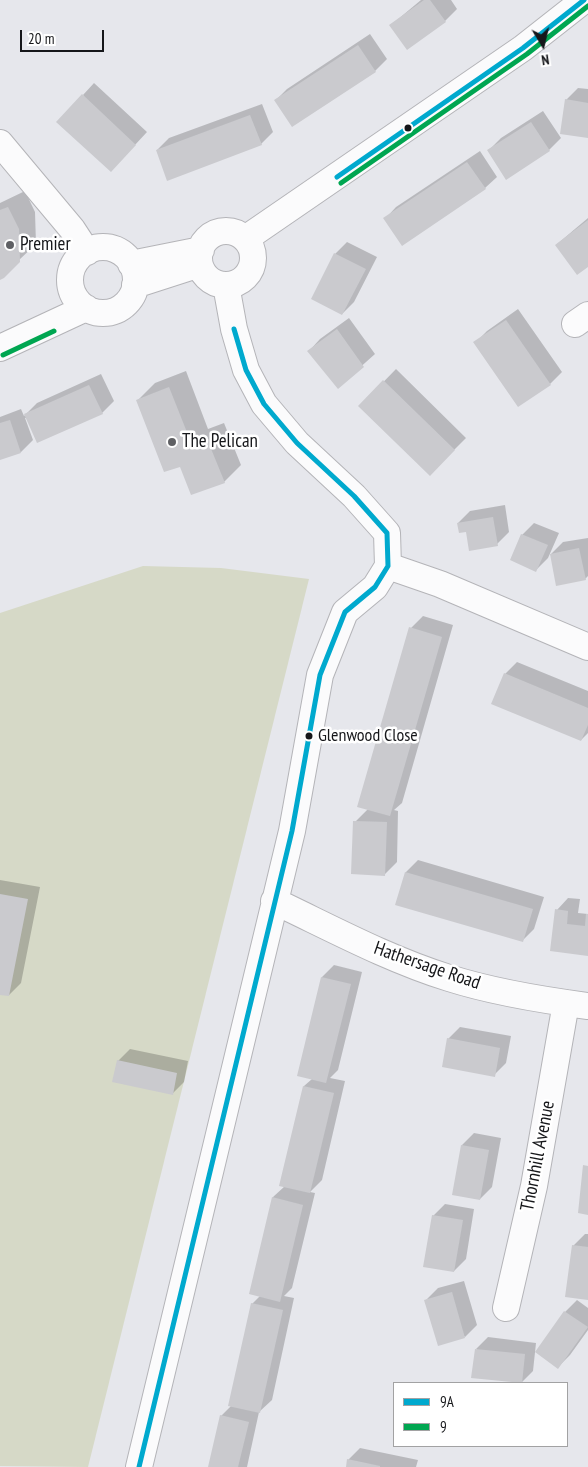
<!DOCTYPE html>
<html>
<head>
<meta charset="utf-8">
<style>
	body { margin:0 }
	#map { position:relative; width:588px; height:1467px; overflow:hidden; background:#e6e7ec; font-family:"PT Sans Narrow",sans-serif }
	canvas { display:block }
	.legend { position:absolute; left:393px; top:1382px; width:175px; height:65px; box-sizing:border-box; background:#fff; border:1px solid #a2a2a3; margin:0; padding:6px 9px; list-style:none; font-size:15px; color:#16171a }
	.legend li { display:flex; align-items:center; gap:10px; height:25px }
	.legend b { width:25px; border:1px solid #a2a2a3 }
	.north { position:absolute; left:518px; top:20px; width:50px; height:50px; -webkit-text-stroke:4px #fff; paint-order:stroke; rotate:171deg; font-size:14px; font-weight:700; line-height:20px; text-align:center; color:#16171a }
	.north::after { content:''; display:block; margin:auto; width:18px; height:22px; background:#16171a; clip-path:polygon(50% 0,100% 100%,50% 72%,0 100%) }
	.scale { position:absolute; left:20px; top:30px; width:84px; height:22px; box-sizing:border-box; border:2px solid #16171a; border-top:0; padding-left:6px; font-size:15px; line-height:18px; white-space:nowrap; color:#16171a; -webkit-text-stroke:4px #fff; paint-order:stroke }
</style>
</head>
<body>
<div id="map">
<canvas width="588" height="1467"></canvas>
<ul class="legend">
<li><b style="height:6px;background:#00a9ce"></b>9A</li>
<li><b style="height:6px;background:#00a651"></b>9</li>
</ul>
<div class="north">N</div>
<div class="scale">20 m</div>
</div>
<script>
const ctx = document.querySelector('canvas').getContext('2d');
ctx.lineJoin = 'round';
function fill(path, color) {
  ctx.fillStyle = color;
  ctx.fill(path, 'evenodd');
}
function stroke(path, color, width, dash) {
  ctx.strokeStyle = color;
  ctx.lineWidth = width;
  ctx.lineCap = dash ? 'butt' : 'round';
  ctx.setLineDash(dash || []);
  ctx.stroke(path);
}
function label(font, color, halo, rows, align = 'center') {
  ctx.font = font + ' "PT Sans Narrow",sans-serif';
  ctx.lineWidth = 5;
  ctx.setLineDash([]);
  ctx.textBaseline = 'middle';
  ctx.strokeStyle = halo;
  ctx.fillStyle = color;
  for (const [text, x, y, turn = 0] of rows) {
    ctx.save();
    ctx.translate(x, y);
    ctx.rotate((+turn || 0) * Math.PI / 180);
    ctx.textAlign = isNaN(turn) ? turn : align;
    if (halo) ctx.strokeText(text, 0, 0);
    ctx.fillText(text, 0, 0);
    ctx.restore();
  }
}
fill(new Path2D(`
	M143 566 221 568 309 579 88 1467 0 1466V613Z`), '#d6d9c7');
fill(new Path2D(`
	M421 0H451L457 9 445 21 391 25Z
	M370 34 387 59 375 71 275 101 287 89Z
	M94 83 147 132 122 159 83 95Z
	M578 88 588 89V137L566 100Z
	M262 104 273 132 261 144 157 150 169 138Z
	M543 111 561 138 549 150H489L501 138Z
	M480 151 497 177 485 188 385 219 396 207Z
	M25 191 35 212 36 244 0 278V203Z
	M588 218V265L556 245Z
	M347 242 377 257 354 302 342 314 335 254Z
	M518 309 562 372 550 384 475 343 487 331Z
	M349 318 375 354 338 387 309 351 320 339Z
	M396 369 466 438 430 474 360 406Z
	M186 371 208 429 224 423 241 465 224 482 181 465 138 400 155 383Z
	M101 374 114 401 102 413 25 418 33 440 21 452 0 459V417L21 409 24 416 37 403Z
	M505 505 509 532 497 544 467 531 458 523 470 511Z
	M534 523 559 533 548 558 536 570 522 535Z
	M588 538V576L585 579 551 554 563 542Z
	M423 616 453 625 402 803 394 810 398 811 397 862 385 874 355 822 368 809 411 628Z
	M517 662 588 691V733L581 740 505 674Z
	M418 860 544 897 534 929 522 941 396 904 406 872Z
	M0 880 40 887 21 983 9 995 0 993Z
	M568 898 580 899 578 913 588 914V954L557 910Z
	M334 965 362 972 338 1070 330 1078 345 1081 322 1180 310 1192 315 1193 292 1288 284 1296 294 1298 272 1400 259 1412 247 1467H209L221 1416 231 1406 252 1304 260 1296 273 1197 285 1186 304 1086 312 1079 322 977Z
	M460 1027 511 1036 506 1063 494 1075 448 1039Z
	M130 1049 188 1061 184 1082 172 1094 118 1061Z
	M474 1133 501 1138 492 1187 480 1199 462 1145Z
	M445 1204 474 1209 466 1259 454 1271 433 1216Z
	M585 1234H588V1299L573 1246Z
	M464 1281 477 1325 465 1337 426 1300 438 1288Z
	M577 1300 588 1308V1330L570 1355 558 1367 536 1352 565 1312Z
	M488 1337 536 1343 533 1371 521 1383 476 1349Z
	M360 1448 418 1460 416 1467H347L348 1460Z`), '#0003');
fill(new Path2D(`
	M424 0H430L446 22 407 50 389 25Z
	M358 45 376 72 292 127 274 100Z
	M82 94 136 145 111 172 56 122Z
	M565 99 588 103V138L560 134Z
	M250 115 262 145 167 181 156 150Z
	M531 122 550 151 506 180 487 150Z
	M467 162 486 189 402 246 383 218Z
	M8 207 19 229 20 262 4 278 0 280V210Z
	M588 220V267L577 275 555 245Z
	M334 253 366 269 342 315 311 299Z
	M506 320 551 385 518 407 473 342Z
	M337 329 364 367 338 389 307 351Z
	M383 380 455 450 430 476 358 406Z
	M89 385 103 414 37 443 24 414Z
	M169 387 192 445 207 439 225 483 191 495 180 467 164 472 136 400Z
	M10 420 21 453 0 460V423Z
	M493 517 498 546 469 551 466 532 459 533 457 523Z
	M521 534 548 545 536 572 510 560Z
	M579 548 586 580 556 586 550 554Z
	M409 627 442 637 390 816 357 807Z
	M504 673 588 708V725L581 741 491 704Z
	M353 821 387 822 385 876 351 874Z
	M405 872 533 909 523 942 395 905Z
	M0 894 28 899 9 996 0 995Z
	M555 909 568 911 567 924 585 926 586 914H588V956L550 951Z
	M321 977 351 984 326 1083 297 1076Z
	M447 1038 500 1048 495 1077 442 1067Z
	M117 1060 177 1073 173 1095 112 1082Z
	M303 1086 334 1093 310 1193 279 1186Z
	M461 1145 489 1150 480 1200 452 1195Z
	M583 1165 588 1166V1215L578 1213Z
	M272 1197 303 1205 280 1302 249 1294Z
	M432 1215 463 1220 454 1272 423 1267Z
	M572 1245 588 1247V1300L565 1297Z
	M452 1292 465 1338 438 1346 424 1300Z
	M251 1303 283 1310 260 1413 228 1406Z
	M564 1311 588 1327 558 1369 535 1352Z
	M475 1349 525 1354 522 1383 471 1378Z
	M220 1415 249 1422 238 1467H208Z
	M347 1459 380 1466V1467H346Z`), '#cacace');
const street = new Path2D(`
	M0 143 72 229 87 252
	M199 258a27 27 0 1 1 54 0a27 27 0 1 1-54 0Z
	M245 239 523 48 584 0
	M70 280a33 33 0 1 1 66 0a33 33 0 1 1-66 0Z
	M131 264 201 250
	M135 285 197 265
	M226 285 234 329 246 370 264 404 297 443 354 496 387 533 388 566
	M575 324 588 315
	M0 348 86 308
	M388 566 440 584 588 647
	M274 901C331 928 388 959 449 978 493 992 542 1000 588 1006
	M506 1308 534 1186 566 1003
	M139 1467 292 831 320 675 345 612 375 587 388 566`);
stroke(street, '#b4b4b8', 28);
stroke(street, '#fbfbfc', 26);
stroke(new Path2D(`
	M337 177 523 48 584 0
	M139 1467 292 831 320 675 345 612 375 587 388 566 387 533 354 496 297 443 264 404 246 370 234 329`), '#00a9ce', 5);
stroke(new Path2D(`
	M341 183 527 54 588 6
	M3 355 54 331`), '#00a651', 5);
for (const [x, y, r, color] of [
	[408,128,4.5,"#16171a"],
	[10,245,5,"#5f6064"],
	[172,442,5,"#5f6064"],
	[309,736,4.5,"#16171a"]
]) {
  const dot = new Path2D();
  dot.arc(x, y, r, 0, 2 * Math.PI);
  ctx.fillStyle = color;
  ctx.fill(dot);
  stroke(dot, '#fff', 2);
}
label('18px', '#16171a', '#fff', [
	["Glenwood Close",318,736]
], 'left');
label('19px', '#16171a', '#fff', [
	["Premier",20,245],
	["The Pelican",182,442]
], 'left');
label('19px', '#16171a', '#fff', [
	["Hathersage Road",427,966,19],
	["Thornhill Avenue",538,1156,-79]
]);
</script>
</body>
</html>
